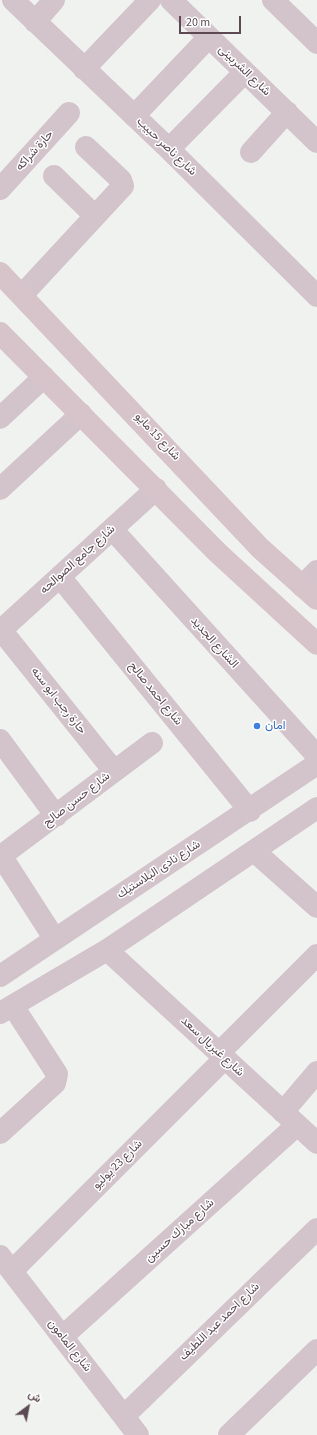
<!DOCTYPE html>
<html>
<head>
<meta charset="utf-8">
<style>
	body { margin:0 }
	#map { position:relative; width:317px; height:1435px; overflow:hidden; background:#f0f2f0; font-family:"Source Sans 3",Vazirmatn,sans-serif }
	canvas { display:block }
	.north { position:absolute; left:8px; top:1387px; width:40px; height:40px; -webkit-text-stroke:3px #fff; paint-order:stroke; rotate:32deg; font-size:11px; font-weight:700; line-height:16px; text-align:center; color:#5c4951 }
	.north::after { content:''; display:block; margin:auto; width:14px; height:18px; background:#5c4951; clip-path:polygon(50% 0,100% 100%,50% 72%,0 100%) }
	.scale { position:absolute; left:179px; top:16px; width:62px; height:18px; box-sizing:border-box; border:2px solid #5c4951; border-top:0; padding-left:5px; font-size:12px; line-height:14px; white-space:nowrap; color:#5c4951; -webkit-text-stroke:3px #fff; paint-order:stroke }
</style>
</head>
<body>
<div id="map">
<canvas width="317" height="1435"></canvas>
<div class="north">ش</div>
<div class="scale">20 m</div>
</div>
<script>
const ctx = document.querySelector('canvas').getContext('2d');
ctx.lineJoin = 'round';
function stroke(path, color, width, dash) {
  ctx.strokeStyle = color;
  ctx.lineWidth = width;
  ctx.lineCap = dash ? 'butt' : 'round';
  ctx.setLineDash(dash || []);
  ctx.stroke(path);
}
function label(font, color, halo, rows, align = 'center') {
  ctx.font = font + ' "Source Sans 3",Vazirmatn,sans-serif';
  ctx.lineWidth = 3;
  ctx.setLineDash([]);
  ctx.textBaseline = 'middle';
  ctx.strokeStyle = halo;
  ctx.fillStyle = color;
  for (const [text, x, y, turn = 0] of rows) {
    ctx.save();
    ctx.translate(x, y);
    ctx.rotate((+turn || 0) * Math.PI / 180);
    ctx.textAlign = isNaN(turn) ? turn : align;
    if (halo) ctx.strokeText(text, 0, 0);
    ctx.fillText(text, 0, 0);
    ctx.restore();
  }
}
stroke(new Path2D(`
	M13 0 169 149 317 296
	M171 0 317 142
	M273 0 317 43
	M35 22 54 0
	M84 69 150 0
	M134 116 209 37
	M169 149 245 72
	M251 152 287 112
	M54 176 95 216
	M0 189 69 113
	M22 295 123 186 121 180 86 147
	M0 418 44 377
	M0 489 81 414
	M112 529 317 756
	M60 577 250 811
	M302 586 317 571
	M1 630 114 771
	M0 631 156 489
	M0 740 56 816
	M254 851 317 907
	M0 854 54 938
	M1 856 152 743
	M107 950 317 1143
	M0 976 317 764
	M0 1013 107 950 317 808
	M219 1053 317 955
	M283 1112 317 1072
	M0 1133 55 1083 57 1074 13 1006
	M0 1256 138 1435
	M12 1271 225 1058
	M62 1337 297 1125
	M124 1416 317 1229
	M229 1435 317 1350`), '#d3c4cb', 22);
stroke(new Path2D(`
	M0 273 260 548 317 599
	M0 333 218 553 317 644`), '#d7c4cb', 22);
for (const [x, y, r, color] of [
	[257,726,4,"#3f7fe0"]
]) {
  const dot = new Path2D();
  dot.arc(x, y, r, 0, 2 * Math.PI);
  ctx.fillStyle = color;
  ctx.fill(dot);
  stroke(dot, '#fff', 1.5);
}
label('12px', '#5c4951', '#fff', [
	["شارع الشربينى",244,71,44],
	["شارع ناصر حبيب",166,147,44],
	["حارة شراكه",35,151,-48],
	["شارع 15 مايو",157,437,47],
	["شارع جامع الصوالحه",78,560,-42],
	["الشارع الجديد",214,643,48],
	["شارع احمد صالح",155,694,51],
	["حارة رجب ابو سنه",58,701,52],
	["شارع حسن صالح",77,800,-38],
	["شارع نادى البلاستيك",159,870,-33],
	["شارع غبريال سعد",212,1047,43],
	["شارع 23 يوليو",118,1165,-45],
	["شارع مبارك حسين",180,1231,-42],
	["شارع احمد عبد اللطيف",220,1322,-44],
	["شارع المامون",69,1346,52]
]);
label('12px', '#366cbe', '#fff', [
	["امان",265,726]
], 'left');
</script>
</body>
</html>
